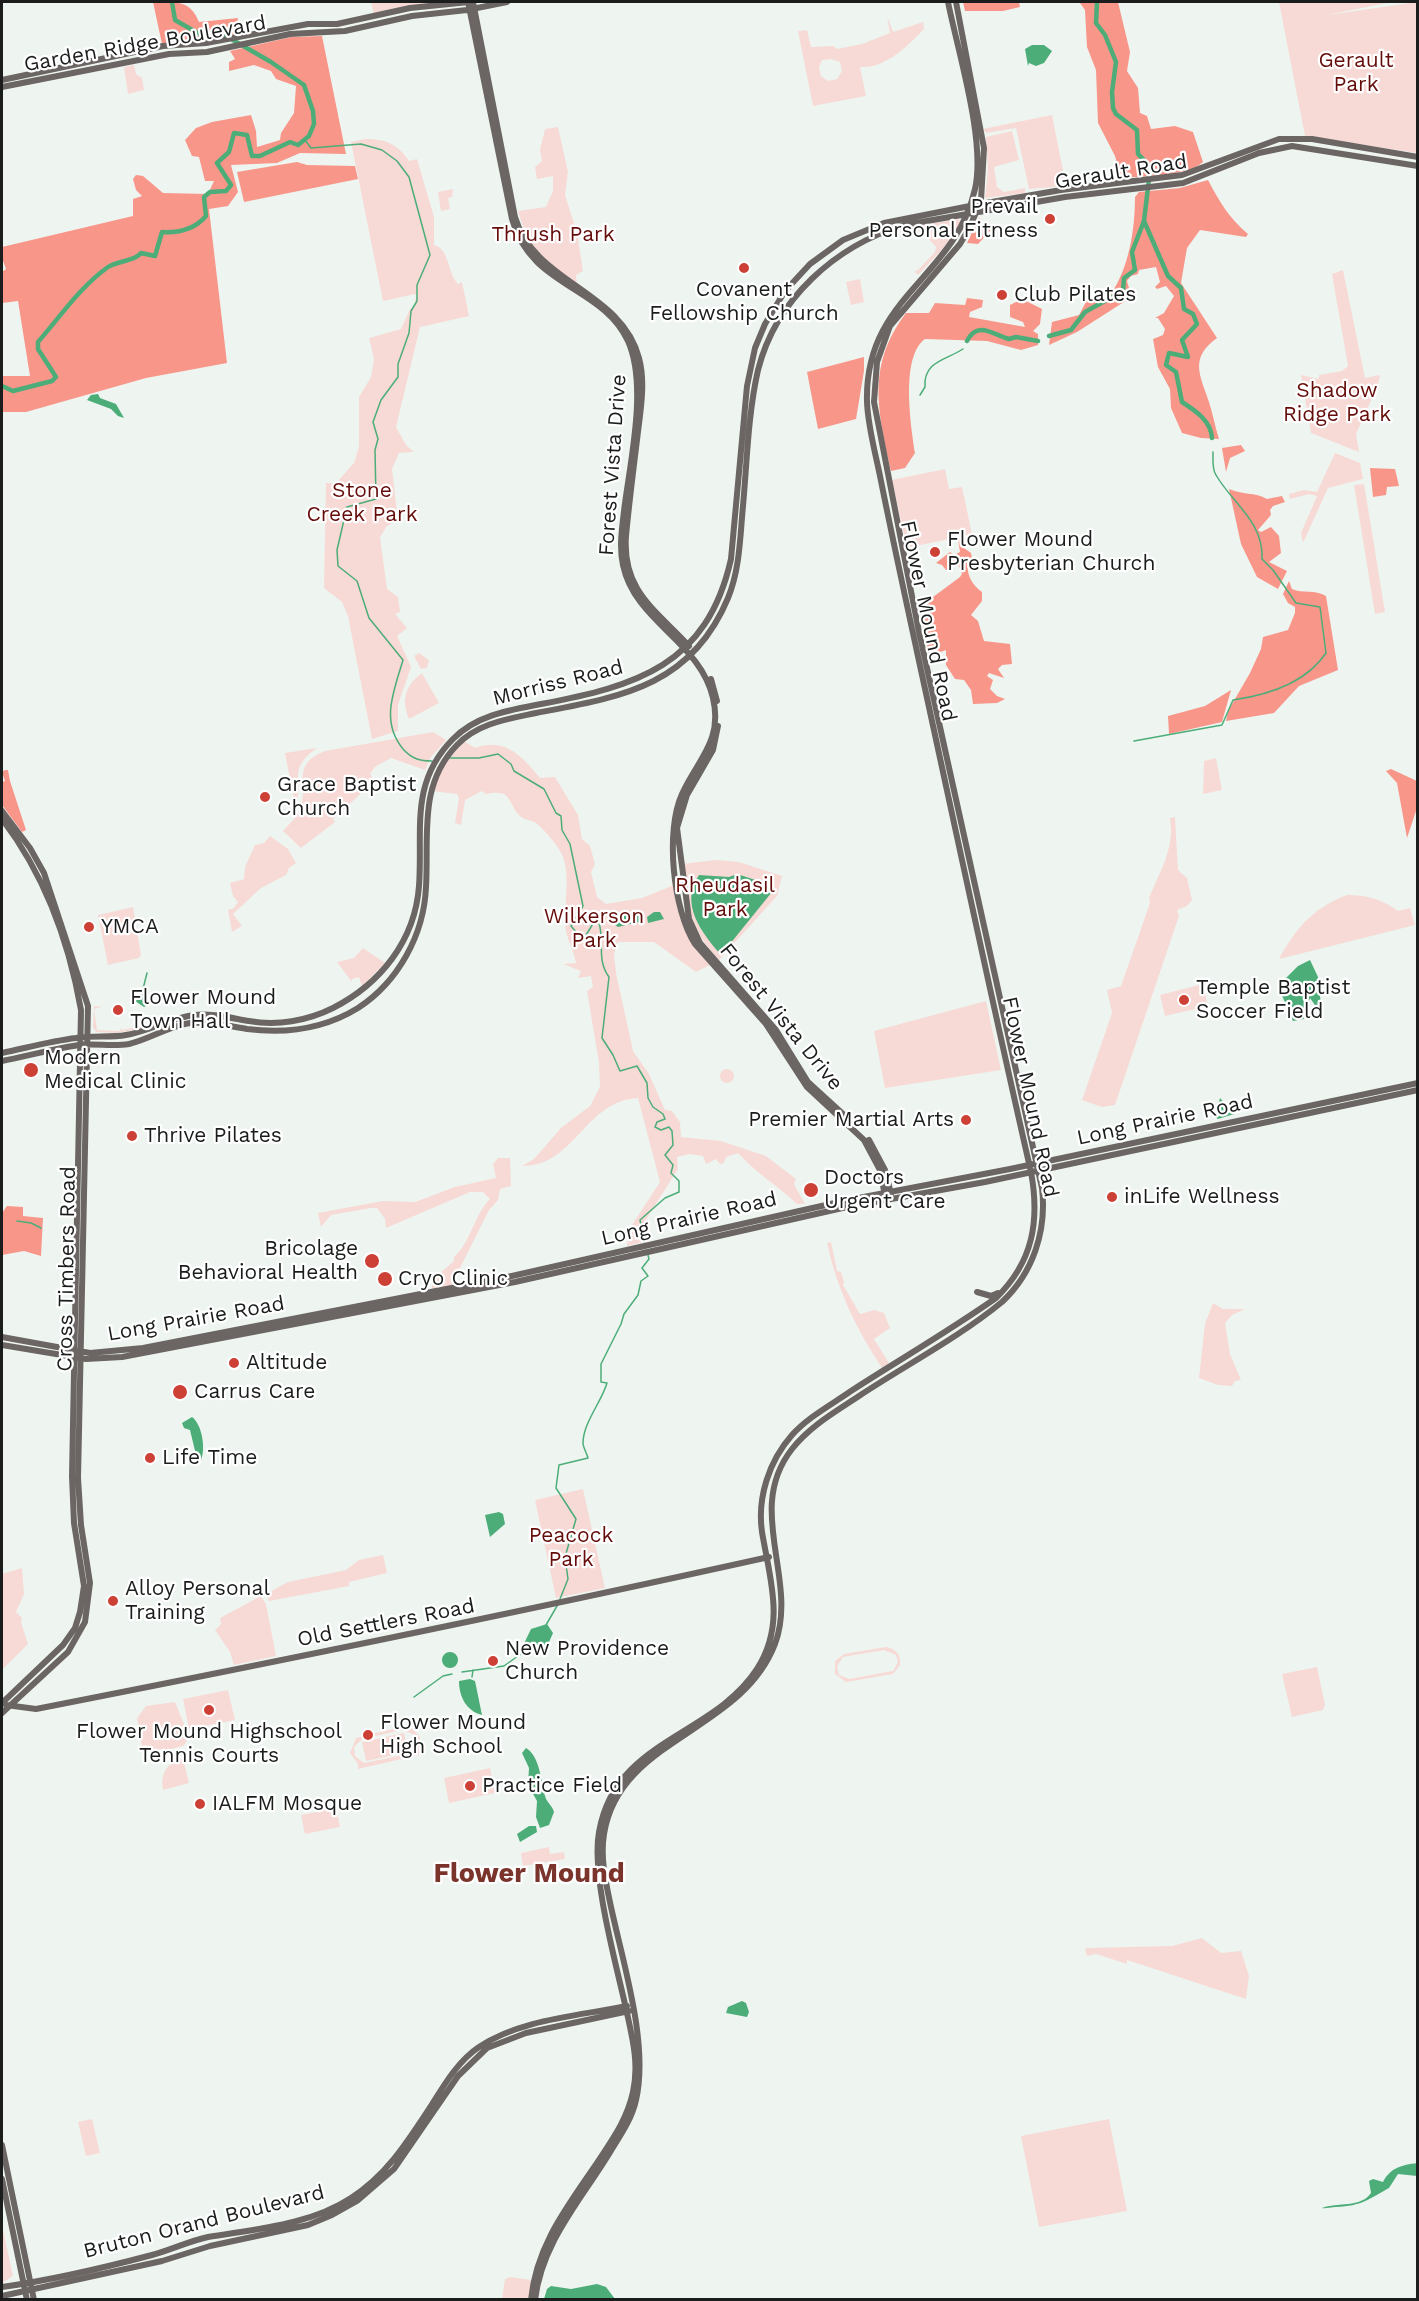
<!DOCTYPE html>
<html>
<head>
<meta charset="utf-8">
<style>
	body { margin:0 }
	#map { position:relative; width:1419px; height:2301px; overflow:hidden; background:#eef5f1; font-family:"Work Sans",sans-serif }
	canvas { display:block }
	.frame { position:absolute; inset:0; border:3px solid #1a1d1b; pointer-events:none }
</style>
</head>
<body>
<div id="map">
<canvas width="1419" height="2301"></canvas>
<div class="frame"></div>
</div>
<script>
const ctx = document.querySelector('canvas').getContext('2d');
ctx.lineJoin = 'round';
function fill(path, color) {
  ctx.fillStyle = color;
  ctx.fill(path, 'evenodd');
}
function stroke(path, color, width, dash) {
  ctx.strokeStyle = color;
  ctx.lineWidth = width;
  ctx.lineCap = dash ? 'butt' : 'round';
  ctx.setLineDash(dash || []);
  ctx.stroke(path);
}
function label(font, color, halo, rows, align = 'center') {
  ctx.font = font + ' "Work Sans",sans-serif';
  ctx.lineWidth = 4.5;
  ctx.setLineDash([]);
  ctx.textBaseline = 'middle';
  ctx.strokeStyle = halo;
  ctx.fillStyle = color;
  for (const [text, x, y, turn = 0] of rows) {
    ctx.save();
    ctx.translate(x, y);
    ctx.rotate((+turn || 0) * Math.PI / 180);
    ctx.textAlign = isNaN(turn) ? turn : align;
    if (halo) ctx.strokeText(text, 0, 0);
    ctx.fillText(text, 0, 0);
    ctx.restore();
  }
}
fill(new Path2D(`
	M371 2H462L374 15Z
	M1279 2H1392L1327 15 1417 2V153L1305 136Z
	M887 16 893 32 923 22 924 29C908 46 885 69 860 67L866 96 813 106 798 31 807 30 811 47 833 46 837 49 862 44 890 33ZM831 59 840 62 842 71 837 79 828 81 821 76 819 67 822 60Z
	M134 65 136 74 142 78 144 90 128 94 124 67Z
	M1052 115 1066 186 1029 189 1016 128 986 133 983 129Z
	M558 127 568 172 565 195 577 233 583 271 576 275 577 285C545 260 530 252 518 211L546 207 553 191V176L537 179 535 167 542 161 540 150 545 129Z
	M1012 131 1019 160 994 167 997 187 1004 192 1025 188V193L985 198 988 170 986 137Z
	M365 139C385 139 397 143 409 161L417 159 434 217V245C450 249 447 273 458 284L462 282 469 316 420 327 396 427 406 445 414 452 399 453 392 469 398 521 387 526 380 537 387 589 398 597 400 612 395 614 407 628 397 636 411 667 398 705V731L372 739 348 616 342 602 324 588 326 483H336L354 463 359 447V397L371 377 374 359 369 338 401 329 410 309 414 307 416 296 415 294 383 301 351 142Z
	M453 189 452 197 448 198 450 209 441 211 438 192Z
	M958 219 961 223 949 242 919 274H916L915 270 917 271 935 252 936 247 921 231H911V227Z
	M1343 270 1365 378 1380 375 1378 385 1356 434 1359 452 1311 433 1301 375 1319 379V375L1342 371 1348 366 1332 274Z
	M860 279 864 302 851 305 846 282Z
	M1335 453 1360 463 1363 479 1328 488 1303 543 1301 533 1317 496 1309 494 1290 499 1289 494 1304 490 1317 492Z
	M945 469 949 489 962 487 972 534 907 548 892 480Z
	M1364 484 1385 612 1375 614 1354 485Z
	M419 653 429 660 427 668 421 669 414 656Z
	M422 673 439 703 409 719C401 699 405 686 422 673Z
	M433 732 446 740 431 757 425 770 391 758 375 767 370 774 373 778 367 782 369 786 333 819 335 822 301 848 283 831C289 824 298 816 301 808 308 783 291 764 325 751Z
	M464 741 475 748C505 737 522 756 540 778L555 777 578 815 582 839 590 846 595 864 591 872 597 897 606 904 642 898 674 885C679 918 687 940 710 965L696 972 654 942H618L614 954 616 973 633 1051 649 1074 665 1110 672 1111 680 1122 681 1137 721 1141 766 1156 796 1179 794 1184 805 1204H797C777 1185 756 1173 738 1153L726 1157 724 1163 720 1164 716 1159 706 1164 703 1156 689 1154 677 1157 678 1169 642 1226 651 1240 627 1246 630 1228 660 1182 638 1098C584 1101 576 1166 522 1166L534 1159 561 1128 590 1106 600 1087 599 1063 587 991 593 987 591 976 578 978 581 971 563 964 576 963C574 950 566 939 565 924 564 903 572 871 560 851 555 842 544 830 536 823 530 819 525 821 520 816 507 803 513 788 486 794L482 791 465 800 461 825 455 823 459 798 457 794 432 791 441 768Z
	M317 748C285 771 306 780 295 805L285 753Z
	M1216 758 1222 790 1203 794 1204 761Z
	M1175 817 1178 870 1187 878 1192 900 1187 906 1177 910 1179 916 1115 1105 1102 1107 1082 1100 1112 1013 1107 990 1121 986 1150 903 1149 898C1160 871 1175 848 1170 818Z
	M270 836 288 849 296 863 289 868 286 875 261 888 233 914 242 926 232 932 228 910 234 908 238 902 233 896 230 883 244 879 245 867 255 845 264 843Z
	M716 860 739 862 782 876 777 896 719 960C688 926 688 907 682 864Z
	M1347 895C1368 895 1381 899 1398 911L1410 908 1415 925 1279 959C1296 928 1313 908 1347 895Z
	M133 907 141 955 139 958 108 965 98 915Z
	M363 948 385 963 362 986 359 977 352 979V982L337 962 354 958Z
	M1203 984 1208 1006 1165 1016 1160 995Z
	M986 1001 1001 1070 885 1088 874 1031Z
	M94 1006 102 1007 94 1009 97 1030 120 1031 121 1028 122 1030 143 1026V1023L147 1028 115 1033 96 1032 93 1027Z
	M720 1076a7 7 0 1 1 14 0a7 7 0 1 1-14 0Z
	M498 1158H510L511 1186 500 1189 498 1200 489 1210 451 1286 432 1289V1280L454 1261V1257C471 1242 474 1215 490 1199L483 1192H470L386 1228 385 1219 377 1208H371L331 1215 321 1227 318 1213 383 1201 415 1202 455 1187 496 1178 493 1164Z
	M831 1242 837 1271 841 1272 844 1282 843 1285 860 1314 874 1310 884 1313 890 1328 874 1339 889 1363 882 1368C856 1329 837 1289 827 1243Z
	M1213 1303 1223 1309H1245L1232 1315 1225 1323 1230 1354 1241 1380 1235 1381 1232 1386 1218 1385 1199 1378 1205 1324Z
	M583 1489 605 1588 556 1598 535 1500Z
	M383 1555 387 1573 349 1582V1586L269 1601 266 1594 288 1582 346 1570 359 1560Z
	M22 1568 24 1594 16 1612 22 1618 21 1622 28 1644 2 1670V1574Z
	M261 1596 266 1604 276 1656 234 1665 230 1652 215 1630 221 1624 220 1618Z
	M886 1647C896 1649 901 1654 900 1665L893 1674 846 1682 835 1674V1661L844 1654ZM884 1650 896 1655 898 1662 893 1671 849 1679 839 1675 837 1666 843 1657Z
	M1317 1667 1325 1705 1323 1710 1292 1717 1282 1674Z
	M228 1690 235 1720 189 1729 183 1699Z
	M175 1702 184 1724 187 1741 183 1746 167 1750 142 1747 137 1718 146 1706Z
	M405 1726 413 1729 420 1737 419 1755 358 1769V1764L350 1753 356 1738ZM402 1730 413 1734 417 1742 413 1752 408 1754 364 1763 355 1756 354 1747 362 1739Z
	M404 1733 408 1752 366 1761 362 1742Z
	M183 1758 189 1783 163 1790C160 1774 167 1762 183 1758Z
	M490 1768 495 1793 449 1803 444 1778Z
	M336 1808 340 1827 305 1834 301 1815Z
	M549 1847 550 1854 564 1852 565 1859 523 1866 521 1853Z
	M1202 1938 1221 1953 1241 1951 1249 1976 1246 1999 1127 1960V1964L1096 1954 1087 1956 1085 1948 1172 1946Z
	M92 2119 100 2153 86 2156 78 2122Z
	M1109 2119 1127 2211 1039 2227 1021 2136Z
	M2 2225 13 2276 2 2283Z
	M510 2277 531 2280 529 2299 502 2300 505 2279Z`), '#f7dad5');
fill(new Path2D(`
	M153 2C178 2 190 0 199 22L238 18 235 35 162 44Z
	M963 2H1019L1020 7 1003 11H965Z
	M1056 2H1118L1130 52 1127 71 1138 88 1140 113 1147 116 1151 129 1175 126 1193 132 1203 162C1188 176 1142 176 1121 178L1115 156 1098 123 1096 70 1087 47 1085 10 1080 3Z
	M322 36 346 154 300 153 277 163 231 165 238 192 228 206 209 209 227 363 146 378 26 412H2V376H30L18 301 2 303V272L6 269 2 258V247L133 216V199L142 196 136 190 133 179 136 175 143 176 163 193 208 194 214 181H205L199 157 192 156 185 140 196 128 212 122 251 115 256 131 257 147 280 140 281 133 294 113 296 86 276 79 271 71 254 65 229 71V62L235 59 230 51 291 37Z
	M297 162 307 165 355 166 358 179 244 202 237 172Z
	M1208 180C1219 201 1229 218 1248 234L1246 237 1200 230 1187 248 1181 283 1217 338C1189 358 1200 375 1209 402 1213 414 1215 427 1219 439L1201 438 1182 433 1171 408 1170 389 1158 367 1153 339 1163 335 1165 329 1158 318H1155L1164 313 1174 296 1166 286 1157 289 1155 287 1160 282 1156 267 1139 270 1138 274 1131 276 1127 281 1131 295 1127 300 1077 332 1049 345 1052 322 1079 315 1087 300 1110 295C1129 269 1135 229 1135 197L1139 192 1180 188Z
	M979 218 982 220 976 230 977 235 982 229 990 227V231L978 244 967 243Z
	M967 298 983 300 982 307 970 312 969 317 1025 327 1023 322 1010 317V305L1022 299 1042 309 1040 324 1033 331 1038 334V345L1021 350 987 341 925 339C900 357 911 426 915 453L905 468 891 471C878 411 866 366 906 313H929L935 303 965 305Z
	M864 357V371L856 419 818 429 807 372Z
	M1241 445 1245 451 1230 458 1226 472 1222 448Z
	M1370 468 1395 469 1399 486 1387 487 1386 495 1373 497Z
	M1229 489C1242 495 1255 492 1267 499L1282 496 1285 502 1273 506 1270 510 1271 515 1258 530 1261 532 1271 527 1279 536 1281 553 1269 562 1287 571 1278 589 1257 577 1241 544Z
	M962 538 964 548 971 553 972 558 968 560C966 574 971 584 982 592V601L971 615 978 621 984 641 1010 644 1012 664 1002 665 998 669 1004 678 989 673 987 676 993 680 990 689 997 696 1005 699 997 703 973 704 971 690 964 680 955 679 946 665V650L929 656 918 602 929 600 960 577 962 574 956 560 950 562 952 568 946 570 942 565 936 563 950 552 954 555 960 552 958 539Z
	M1289 581 1292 589C1303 594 1315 589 1326 596L1338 670 1299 686 1274 713 1226 721 1228 711 1250 673 1261 649 1263 637 1288 630 1295 613V607L1288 603 1283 594Z
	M1231 690 1222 722 1169 734 1168 716 1205 706Z
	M1391 769 1417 781V808L1407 838 1397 783 1386 771Z
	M5 770H8L10 781 26 830 22 832 2 805V782L5 781 2 772Z
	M7 1206 23 1207V1216L43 1218 41 1256 24 1251 2 1255V1213Z`), '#f89689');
fill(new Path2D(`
	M1032 45H1044L1052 51 1044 63 1036 66 1029 63 1028 66 1025 49Z
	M98 394 100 398 116 404 124 418 118 416 111 409 87 400 91 395Z
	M737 874 771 885 772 892 721 955C702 933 679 904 699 875L729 877Z
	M654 912H660L664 919 648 923 647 917Z
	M616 914 643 916V921L618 927 609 921V917Z
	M1310 960 1318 977 1321 1005 1317 1008 1310 998 1304 1019 1293 1021 1280 991V984L1298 966Z
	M144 988 146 1006 144 1007 135 1001 133 994 138 989Z
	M1220 1098 1234 1114 1218 1119 1215 1117Z
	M192 1417C202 1424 206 1449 201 1460L197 1459 190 1430 184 1428 182 1423Z
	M499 1512 503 1514 505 1524 490 1537 485 1515Z
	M547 1624 553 1633 546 1649 536 1656 532 1652 518 1656 531 1629Z
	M442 1660a8 8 0 1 1 16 0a8 8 0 1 1-16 0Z
	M470 1679 475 1681 482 1715C466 1711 459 1696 459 1681Z
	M526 1748C540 1756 541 1782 545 1796 547 1803 552 1805 554 1812L549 1825 540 1828 536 1817 537 1801 528 1785 529 1768 522 1753Z
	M529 1826H536L537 1832 520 1842 517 1834Z
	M742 2001 746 2003 749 2012 747 2017 726 2013 728 2007Z
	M1417 2163V2176L1398 2174 1389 2188C1369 2199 1362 2206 1336 2207 1330 2207 1326 2209 1322 2208 1337 2202 1361 2208 1371 2193L1369 2181 1373 2179 1383 2182C1390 2168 1402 2165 1417 2163Z
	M597 2284 606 2287 615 2299H544L547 2289 551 2286 571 2289Z`), '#4cad79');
stroke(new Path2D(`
	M305 140 311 148 361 144 382 150 397 161 409 177 430 255 417 285V301L411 311 409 333 398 364V377L381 400 373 422 378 439 375 450 376 499 347 507 337 550 338 566 357 581 369 618 403 660C394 691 380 721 403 749 412 759 420 761 432 761
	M920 395 925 387C923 361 947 360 963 349
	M1134 741 1222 725 1233 700C1268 695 1306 683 1326 653L1320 607 1296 603 1273 570 1262 559C1264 522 1232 503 1216 475 1212 470 1213 459 1213 452
	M449 758H479L498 754 511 764 514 771 544 789 556 813 561 816 562 830 570 844 583 906 571 926 583 940 594 922 599 923C605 943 596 959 609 977L602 1038 613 1055 620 1071 637 1066 647 1083 648 1098 653 1107 663 1114 665 1119 657 1122 655 1127 661 1130 669 1127 672 1131 673 1145 665 1155 673 1165 671 1173 679 1181V1192L665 1198 640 1220 645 1244
	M143 989 147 973
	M17 1221 31 1223 41 1228
	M560 1599 568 1579 565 1557 576 1519 556 1488 559 1465 588 1458C587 1454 583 1447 583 1443 583 1423 602 1401 607 1383L601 1382V1364L621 1324 624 1314 638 1295 641 1281 648 1276 642 1268 649 1259 648 1255
	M546 1625 557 1606
	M462 1672 504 1666 518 1656
	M472 1677 473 1670
	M414 1697 443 1676 452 1674`), '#4cad79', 1.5);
stroke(new Path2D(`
	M1144 221 1168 276 1181 288 1184 309 1193 314 1197 324 1182 340 1188 357 1169 353 1166 365 1176 372 1182 402C1196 411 1211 421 1212 438
	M1049 336 1071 330 1085 312 1123 291 1124 278 1135 270 1132 252 1144 221 1150 171 1148 164 1138 154 1137 130 1116 114 1113 108 1112 92 1116 62 1105 35 1096 23 1097 2
	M967 341C978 320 993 335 1009 339L1016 337 1038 341
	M2 386 13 391 52 381 56 377 38 349V342C60 317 80 287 108 267 117 261 135 261 141 253L155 256 162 232C178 233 195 229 206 216L204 197 210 192 226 191 231 185 217 163 229 152 234 133 247 135 252 156H260L290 142 298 145 309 136 314 124 313 111 304 85 271 62 226 36 201 35 175 20 172 2`), '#4cad79', 4.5);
stroke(new Path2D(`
	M468 2 512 219C531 288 602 285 628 341 648 386 630 462 624 511 622 529 619 547 623 565 635 622 700 641 713 698 723 741 698 759 682 794 665 831 673 910 695 944L766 1024 807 1087 864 1140 880 1170 885 1196
	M473 2 515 217C535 284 621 290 639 358 646 384 640 413 637 440 633 472 629 504 626 536 622 591 656 610 689 646
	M2 80 163 46 206 43 308 24H337L410 8 469 2
	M2 87 169 54 207 52 290 34 345 31 412 16 467 10 507 2
	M711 679 717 701
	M718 726 713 750 687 795 677 828 689 919 700 943 776 1030 808 1082 843 1114
	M2 811 30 848 44 873 88 1006 78 1478 81 1525 90 1583 85 1622 68 1652 2 1713
	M2 819C44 874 69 942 81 1010L72 1476 74 1523 84 1586 80 1612 75 1628 63 1645 2 1703
	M2 1053C26 1048 51 1041 76 1038 93 1035 110 1038 126 1035 150 1031 170 1018 194 1015 212 1013 231 1018 249 1021 277 1026 307 1021 333 1008 380 984 415 941 419 886 423 831 409 783 453 739 476 715 510 710 541 704 636 686 707 666 731 559L747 386 755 348 765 324 785 291 810 264 843 240 884 223 980 204 1061 190 1182 175 1279 139H1312L1418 157
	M2 1061C27 1056 53 1049 79 1045 96 1043 112 1047 129 1044 150 1039 169 1026 190 1023 209 1021 228 1026 247 1029 286 1034 324 1029 358 1008 398 982 424 935 426 887 429 836 418 785 457 745 478 723 508 719 536 713 620 697 691 687 728 598 740 569 740 537 743 506 747 462 748 414 758 370 776 299 835 246 904 225L1065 197 1183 183 1259 153 1292 146 1418 166
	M869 1140 885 1170 891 1194
	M977 1292 991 1296 998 1293
	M2 1337 90 1353 143 1348 503 1278 848 1200 1010 1169 1418 1083
	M2 1345 86 1359 122 1357 515 1282 847 1207 985 1182 1418 1090
	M6 1705 36 1709C281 1661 525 1611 769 1557
	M2 2145 34 2300
	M2 2179 27 2300
	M2 2287C52 2280 103 2268 152 2255 171 2250 189 2241 208 2237 256 2229 310 2225 351 2198 387 2175 408 2141 431 2106 444 2085 458 2061 479 2047 521 2019 579 2016 627 2006
	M2 2296 162 2261 210 2246 308 2225 332 2215 357 2201 394 2169 458 2076 487 2048 526 2033 629 2011
	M531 2300C536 2246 567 2207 597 2163 612 2140 627 2120 633 2092 639 2065 633 2040 627 2013 617 1967 591 1876 599 1832 615 1739 713 1737 757 1669 786 1624 770 1580 762 1532 757 1498 769 1461 792 1435 808 1417 831 1405 851 1391 899 1360 949 1331 996 1298 1033 1262 1040 1221 1031 1172 992 1002 956 831 919 661 906 601 893 541 881 481 876 455 868 428 867 402 864 296 955 279 975 189 986 141 958 52 948 2
	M535 2300C542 2241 583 2198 612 2149 622 2133 632 2118 636 2100 649 2044 623 1963 611 1907 606 1883 600 1859 604 1834 619 1738 741 1733 775 1644 799 1579 744 1510 792 1449 810 1426 835 1412 859 1396 906 1365 958 1338 1002 1302 1033 1273 1047 1231 1042 1188L919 632 874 402 877 362 890 326 960 244 970 227 981 200 984 148 956 2`), '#6b6564', 6);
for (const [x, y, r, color] of [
	[1050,219,6,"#cd4035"],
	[744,268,6,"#cd4035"],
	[1002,295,6,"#cd4035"],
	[935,552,6,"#cd4035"],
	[265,797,6,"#cd4035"],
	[89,927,6,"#cd4035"],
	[1184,1000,6,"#cd4035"],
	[118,1010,6,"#cd4035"],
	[31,1070,8,"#cd4035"],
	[966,1120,6,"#cd4035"],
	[132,1136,6,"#cd4035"],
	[811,1190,8,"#cd4035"],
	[1112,1197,6,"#cd4035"],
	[372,1261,8,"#cd4035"],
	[385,1279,8,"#cd4035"],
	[234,1363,6,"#cd4035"],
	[180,1392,8,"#cd4035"],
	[150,1458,6,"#cd4035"],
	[113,1601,6,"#cd4035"],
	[493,1661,6,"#cd4035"],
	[209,1710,6,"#cd4035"],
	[368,1735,6,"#cd4035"],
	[470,1786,6,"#cd4035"],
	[200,1804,6,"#cd4035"]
]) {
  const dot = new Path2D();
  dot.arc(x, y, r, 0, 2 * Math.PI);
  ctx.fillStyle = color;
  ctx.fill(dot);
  stroke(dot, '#fff', 2);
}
label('21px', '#1a1d1b', '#fff', [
	["Garden Ridge Boulevard",145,44,-10],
	["Gerault Road",1121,172,-9],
	["Forest Vista Drive",613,465,-86],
	["Flower Mound Road",928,621,78],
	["Morriss Road",558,683,-14],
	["Forest Vista Drive",781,1017,51],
	["Flower Mound Road",1030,1097,78],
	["Long Prairie Road",1165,1120,-12],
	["Long Prairie Road",689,1219,-13],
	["Cross Timbers Road",67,1269,-89],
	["Long Prairie Road",196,1319,-10],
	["Old Settlers Road",386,1623,-11],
	["Bruton Orand Boulevard",204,2222,-14]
]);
label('21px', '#640c09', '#fff', [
	["Gerault",1356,61],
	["Park",1356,85],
	["Thrush Park",553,235],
	["Shadow",1337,391],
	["Ridge Park",1337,415],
	["Stone",362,491],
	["Creek Park",362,515],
	["Rheudasil",725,886],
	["Park",725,910],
	["Wilkerson",594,917],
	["Park",594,941],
	["Peacock",571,1536],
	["Park",571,1560]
]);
label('21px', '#1a1d1b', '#fff', [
	["Prevail",1038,207,"right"],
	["Personal Fitness",1038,231,"right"],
	["Covanent",744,290,"center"],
	["Fellowship Church",744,314,"center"],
	["Club Pilates",1014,295],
	["Flower Mound",947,540],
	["Presbyterian Church",947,564],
	["Grace Baptist",277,785],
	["Church",277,809],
	["YMCA",101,927],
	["Temple Baptist",1196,988],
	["Soccer Field",1196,1012],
	["Flower Mound",130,998],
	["Town Hall",130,1022],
	["Modern",44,1058],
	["Medical Clinic",44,1082],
	["Premier Martial Arts",954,1120,"right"],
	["Thrive Pilates",144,1136],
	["Doctors",824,1178],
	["Urgent Care",824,1202],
	["inLife Wellness",1124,1197],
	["Bricolage",358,1249,"right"],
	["Behavioral Health",358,1273,"right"],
	["Cryo Clinic",398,1279],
	["Altitude",246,1363],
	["Carrus Care",194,1392],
	["Life Time",162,1458],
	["Alloy Personal",125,1589],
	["Training",125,1613],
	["New Providence",505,1649],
	["Church",505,1673],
	["Flower Mound",380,1723],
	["High School",380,1747],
	["Flower Mound Highschool",209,1732,"center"],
	["Tennis Courts",209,1756,"center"],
	["Practice Field",482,1786],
	["IALFM Mosque",212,1804]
], 'left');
label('bold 27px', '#7a342c', '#fff', [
	["Flower Mound",529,1874]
]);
</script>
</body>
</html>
